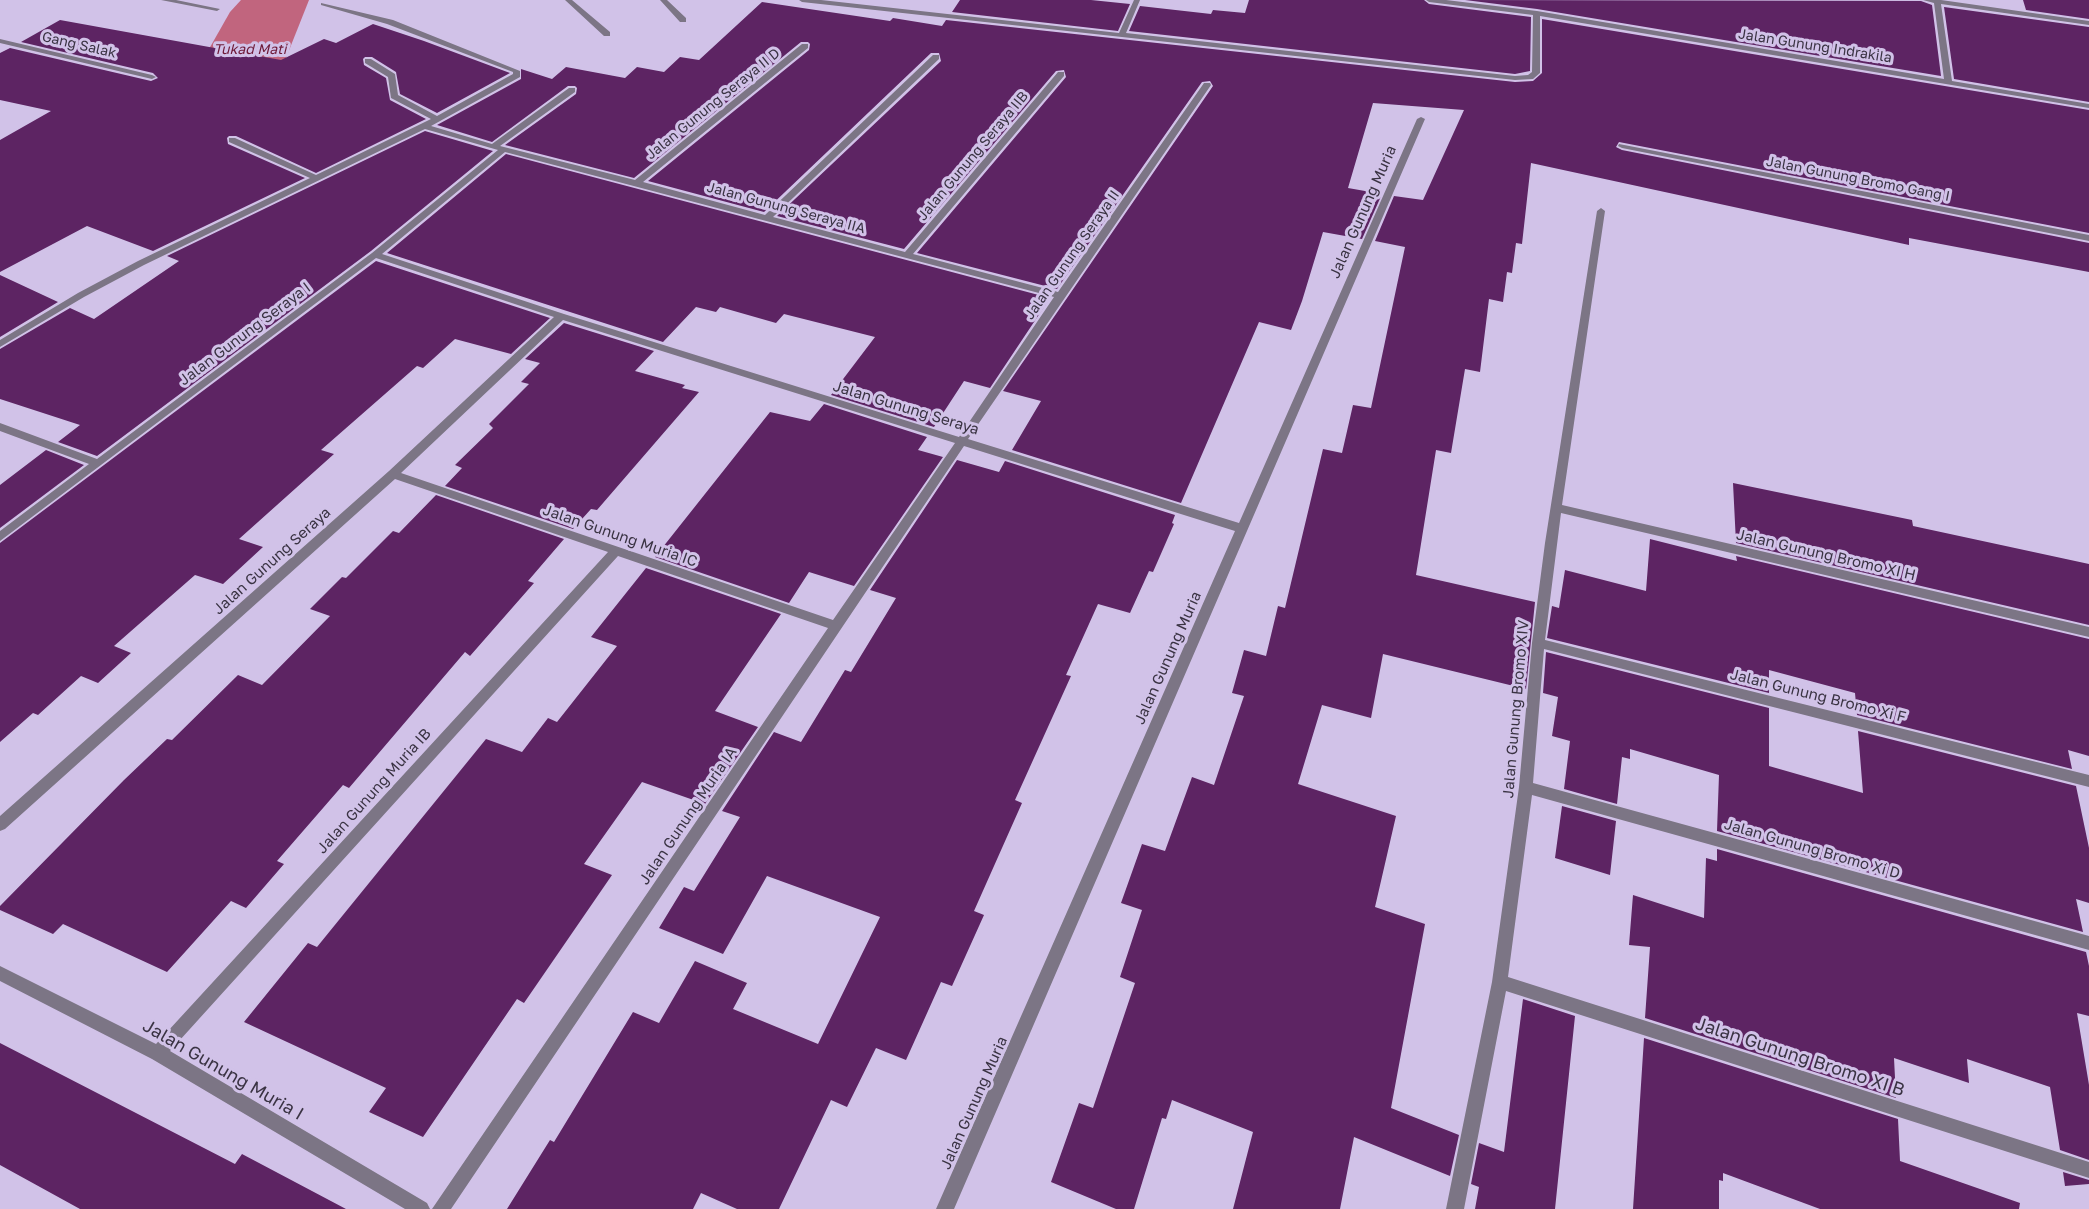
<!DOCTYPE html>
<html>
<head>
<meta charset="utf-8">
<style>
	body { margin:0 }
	canvas { display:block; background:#d1c2e8 }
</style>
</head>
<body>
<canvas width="2089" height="1209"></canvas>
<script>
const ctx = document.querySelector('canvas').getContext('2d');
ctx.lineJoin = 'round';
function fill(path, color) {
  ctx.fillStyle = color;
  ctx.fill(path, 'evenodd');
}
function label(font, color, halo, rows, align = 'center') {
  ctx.font = font + ' "Golos Text",sans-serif';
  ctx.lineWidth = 6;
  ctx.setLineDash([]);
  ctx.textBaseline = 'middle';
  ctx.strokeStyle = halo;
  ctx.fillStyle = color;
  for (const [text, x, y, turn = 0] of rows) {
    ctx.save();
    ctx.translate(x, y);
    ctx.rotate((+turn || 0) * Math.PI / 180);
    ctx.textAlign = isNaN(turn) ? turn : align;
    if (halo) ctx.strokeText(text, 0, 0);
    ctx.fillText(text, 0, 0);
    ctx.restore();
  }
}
fill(new Path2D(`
	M241 0H309L284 63 192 79 230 12Z`), '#c1657e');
fill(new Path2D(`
	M960 0H1091L1130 4 1118 31 952 12Z
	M1249 0H1424L1429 4 1531 17 1530 71 1515 74 1129 31 1140 6 1211 14 1213 10 1245 13Z
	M1465 0 1921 1 1932 5 1941 76 1537 9Z
	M2023 0H2089V19L2026 10Z
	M762 2 890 21 893 18 942 26 946 20 1515 82 1533 81 1542 73V19L2089 110V233L1619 142 1616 147 1622 150 2089 243V272L1909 238V245L1531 163 1522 244 1516 243 1512 273 1507 272 1503 302 1489 299 1480 372 1465 369 1451 453 1436 450 1416 575 1535 602 1526 689 1383 654 1371 718 1322 705 1298 784 1396 816 1375 907 1425 924 1391 1108 1459 1135 1450 1176 1354 1137 1340 1209H1233L1253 1132 1172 1100 1166 1119 1162 1118 1134 1209H1116L1051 1182 1079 1103 1093 1108 1135 983 1120 977 1142 910 1121 903 1142 844 1165 851 1192 777 1214 785 1244 696 1232 693 1244 650 1266 656 1278 606 1285 608 1323 449 1342 453 1353 405 1371 408 1405 247 1375 241 1394 196 1423 200 1464 110 1373 103 1348 188 1382 194 1362 239 1323 232 1302 301 1291 330 1259 322 1181 503 1012 450 1041 401 1003 391 1213 86 1210 81 1202 82 1057 289 917 253 1066 77 1064 70 1056 71 904 249 777 216 941 61 939 53H931L764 212 648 181 809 50 810 44 808 42H801L634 178 505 145 576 94 577 88 575 86H568L492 142 437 125 521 79V69L552 79 566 67 625 78 637 67 664 72 680 57 699 60Z
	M1944 7 2089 27V102L1954 79Z
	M60 20 281 60 324 39 336 43 373 24 424 41 510 73 437 113 400 94 396 72 372 57H365L363 59 364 65 386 78 390 100 426 119 316 173 236 136H229L227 138 228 144 305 178 153 251 87 226 0 272V140L51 111 0 100V53L10 48 151 81 158 78 153 73 21 42Z
	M425 131 493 151 371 251 97 456 58 442 80 425 0 399V349L70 308 94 319 179 261 167 256Z
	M506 154 1050 298 990 388 964 381 934 427 831 395 875 337 784 314 776 323 720 307 716 312 696 307 663 342 387 253Z
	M376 261 550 318 511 354 455 339 423 368 417 366 321 450 334 454 239 539 263 547 223 584 195 575 114 646 131 653 98 683 81 676 38 715 33 713 0 742V543Z
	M0 275 58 302 0 337Z
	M564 323 654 351 635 371 685 385 682 388 699 392 597 510 591 509 573 529 445 486 462 468 455 465 493 428 489 424 529 384 521 382 540 363 525 359Z
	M824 404 927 437 918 450 943 457 854 586 809 572 789 603 655 557 770 412 810 421Z
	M46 450 84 465 0 528V485Z
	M957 460 999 472 1005 461 1175 515 1172 523 1174 524 1153 572 1149 571 1130 613 1098 604 1066 675 1071 676 1015 800 1022 803 974 911 984 915 952 986 941 982 906 1060 876 1048 847 1107 831 1100 779 1209H737L701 1193 693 1209H507L550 1140 554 1142 633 1012 659 1023 695 961 747 983 733 1009 818 1044 880 917 767 876 723 954 659 928 684 887 694 891 740 817 722 811 774 732 801 742 845 670 851 672 896 598 870 590Z
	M1733 483 1912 520 1913 526 2089 564V625L1736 543Z
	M436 495 564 539 528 581 534 583 470 656 465 652 349 788 343 785 277 861 284 864 246 908 231 901 167 972 63 924 53 934 0 910V906L124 780 167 739 172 740 238 675 262 685 330 616 310 609 342 577 346 578 393 531 399 533Z
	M1650 539 1737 561 1736 556 2089 639V756L2068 750 2072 769 1857 715 1855 693 1769 670V693L1547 638 1552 606 1559 608 1565 570 1646 591Z
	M646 568 781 614 715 711 758 727 705 804 642 782 584 864 612 875 524 1003 517 999 423 1137 369 1112 386 1088 244 1022 308 943 317 947 486 739 522 752 548 718 557 722 617 646 591 637Z
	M1546 652 1769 708V766L1863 793 1858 731 2076 786 2089 848V903L2076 899 2083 932 1717 831 1719 775 1630 749V759L1622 757 1617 804 1564 789 1570 741 1552 736 1558 697 1543 693Z
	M1562 806 1616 821 1610 875 1555 858Z
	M1717 849 2086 952 2089 966V1016L2077 1013 2089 1085V1160L2060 1150 2050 1087 1967 1059 1969 1083 1894 1058 1896 1098 1645 1018 1650 947 1629 945 1633 895 1704 918 1706 858 1717 861Z
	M1523 999 1575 1016 1555 1209H1475L1479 1187 1471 1184 1479 1143 1504 1152Z
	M1644 1038 1898 1119 1900 1161 2020 1203 2019 1209H1820L1723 1173V1181L1719 1180V1209H1633Z
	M0 1043 235 1164 242 1154 346 1209H80L0 1165Z
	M2063 1172 2089 1180V1184L2065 1186Z`), '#5d2463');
fill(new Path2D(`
	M161 0H176L220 9 217 11Z
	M565 0H572L610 32V36H604Z
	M660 0H667L686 18V22H680Z
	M799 0H821L1119 33 1134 0H1140L1126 33 1515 76 1528 75 1532 72 1533 15 1429 2 1426 0H1446L1537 11 1944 79 1934 3 1923 0H1941L2089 21V25L1941 4 1952 81 2089 104V108L1540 16V73L1533 79 1515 80 802 2Z
	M321 3 393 20 520 71V77L431 126 492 144 569 88H575V92L500 146 635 180 802 44H808V48L643 182 765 215 933 55H939V59L773 217 905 252 1058 72H1064V76L913 254 1058 292 1204 83H1210L1211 85 968 439 1239 523 1417 119 1421 117 1425 119 954 1209H936L1235 531 964 446 451 1209H432L828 628 618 556 170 1051 427 1203 430 1209H405L152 1059 0 981V966L156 1044 608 552 395 479 5 829 0 831V816L389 471 554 317 376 258 0 541V531L89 464 0 431V423L97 459 372 253 498 150 425 129 144 265 84 297 0 347V340L78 293 138 261 310 178 229 142V138H235L316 175 431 119 391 98 388 77 365 63V59H371L395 74 398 95 437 116 513 74V72L387 24 321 5ZM505 152 1054 297 959 437 564 314 382 254ZM563 320 955 443 833 620 401 473Z
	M0 39 152 75 156 77 152 79 0 43Z
	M1619 144 2089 235V241L1622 148 1618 146Z
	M1601 208 1605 211 1562 505 2089 627V637L1561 513 1545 640 2089 775V787L1544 649 1533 783 2089 936V950L1532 795 1508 977 2089 1162V1178L1506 991 1464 1209H1446L1492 982 1519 787 1532 643 1545 543 1597 211Z`), '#7c7585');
label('14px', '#3a3343', '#d1c2e8', [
	["Gang Salak",79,45,13],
	["Jalan Gunung Indrakila",1815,46,9],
	["Jalan Gunung Seraya II D",713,104,-39],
	["Jalan Gunung Seraya IIB",973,156,-50],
	["Jalan Gunung Bromo Gang I",1858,179,11],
	["Jalan Gunung Seraya IIA",786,208,15],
	["Jalan Gunung Seraya II",1072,255,-55]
]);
label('italic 14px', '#6e1937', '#d1c2e8', [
	["Tukad Mati",250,50]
]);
label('15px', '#3a3343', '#d1c2e8', [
	["Jalan Gunung Muria",1363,212,-66],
	["Jalan Gunung Seraya I",245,334,-37],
	["Jalan Gunung Seraya",906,408,17],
	["Jalan Gunung Muria IC",620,536,19],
	["Jalan Gunung Bromo XI H",1826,555,13],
	["Jalan Gunung Seraya",272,561,-42],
	["Jalan Gunung Muria",1168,658,-66],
	["Jalan Gunung Bromo Xi F",1818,696,14],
	["Jalan Gunung Bromo XIV",1516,709,-85],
	["Jalan Gunung Muria IB",374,791,-48],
	["Jalan Gunung Muria IA",688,816,-56],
	["Jalan Gunung Bromo Xi D",1812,849,16],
	["Jalan Gunung Muria",974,1103,-66]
]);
label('18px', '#3a3343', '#d1c2e8', [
	["Jalan Gunung Bromo XI B",1800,1057,18],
	["Jalan Gunung Muria I",223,1070,30]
]);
</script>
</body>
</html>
